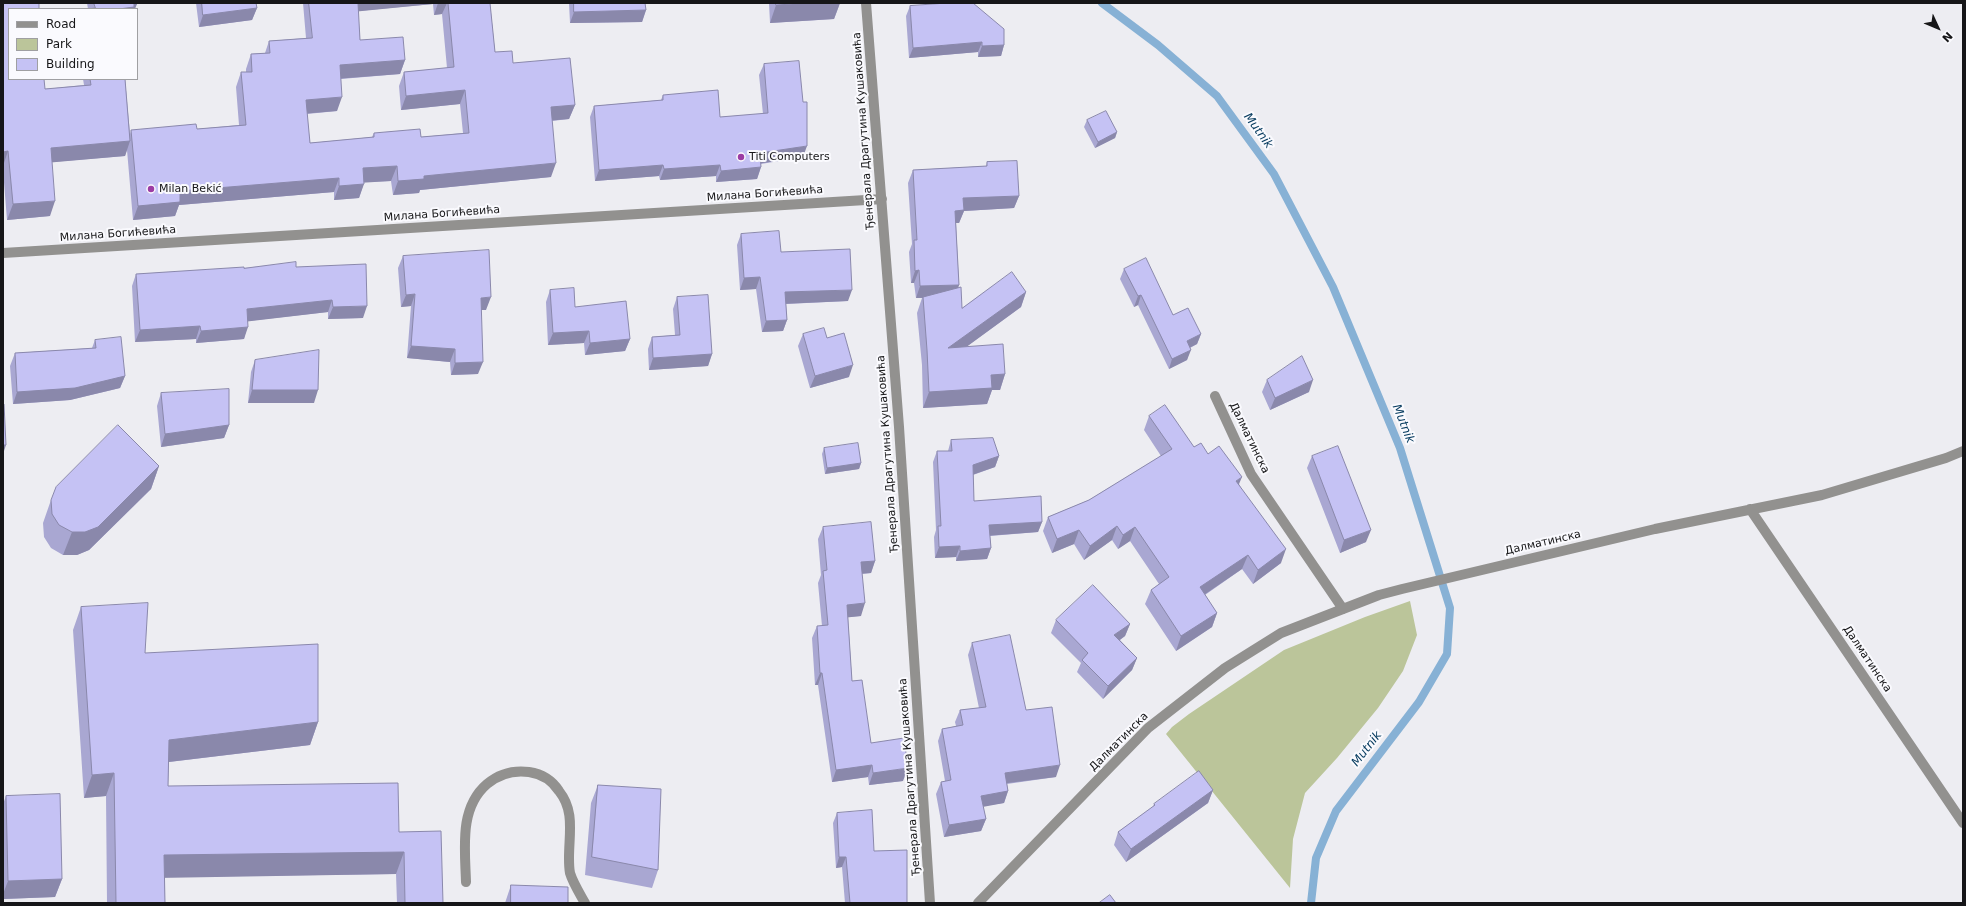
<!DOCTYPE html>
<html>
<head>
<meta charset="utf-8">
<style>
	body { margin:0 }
	#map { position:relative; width:1966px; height:906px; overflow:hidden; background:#ededf2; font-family:"DejaVu Sans",sans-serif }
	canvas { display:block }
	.frame { position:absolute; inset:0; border:4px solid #161618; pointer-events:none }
	.legend { position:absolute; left:8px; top:8px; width:130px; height:72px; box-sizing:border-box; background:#fafafe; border:1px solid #9f9fa2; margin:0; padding:5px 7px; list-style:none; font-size:12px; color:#161618 }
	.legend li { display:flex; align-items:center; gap:8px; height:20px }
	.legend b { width:20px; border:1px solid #9f9fa2 }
	.north { position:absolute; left:1918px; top:8px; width:40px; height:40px; -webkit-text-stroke:3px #fafafe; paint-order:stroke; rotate:134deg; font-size:11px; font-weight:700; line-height:16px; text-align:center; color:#161618 }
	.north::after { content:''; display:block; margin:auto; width:14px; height:18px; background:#161618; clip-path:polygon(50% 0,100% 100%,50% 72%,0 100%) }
</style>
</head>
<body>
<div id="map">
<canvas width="1966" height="906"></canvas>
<div class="frame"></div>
<ul class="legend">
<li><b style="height:5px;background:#92918f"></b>Road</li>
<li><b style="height:11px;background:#bbc59a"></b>Park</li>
<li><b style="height:11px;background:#c5c2f4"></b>Building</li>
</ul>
<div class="north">N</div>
</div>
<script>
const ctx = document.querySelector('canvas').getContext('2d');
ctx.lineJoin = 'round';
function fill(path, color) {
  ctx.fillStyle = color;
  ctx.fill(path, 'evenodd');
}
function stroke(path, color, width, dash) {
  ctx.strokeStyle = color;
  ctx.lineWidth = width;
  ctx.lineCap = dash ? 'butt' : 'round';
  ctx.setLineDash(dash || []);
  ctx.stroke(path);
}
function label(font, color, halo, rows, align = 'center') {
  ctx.font = font + ' "DejaVu Sans",sans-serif';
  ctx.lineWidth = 4;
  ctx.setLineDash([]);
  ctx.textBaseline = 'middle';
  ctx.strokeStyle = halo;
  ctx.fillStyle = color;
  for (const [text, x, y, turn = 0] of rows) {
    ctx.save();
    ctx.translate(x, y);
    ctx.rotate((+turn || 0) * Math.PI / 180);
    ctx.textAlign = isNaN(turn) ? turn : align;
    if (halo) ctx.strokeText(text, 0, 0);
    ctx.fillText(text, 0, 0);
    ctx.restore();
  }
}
fill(new Path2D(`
	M1410 601 1417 635 1403 671 1378 708 1337 758 1305 793 1293 839 1290 888 1166 734 1172 727 1189 714 1284 650 1365 617Z`), '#bbc59a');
stroke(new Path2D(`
	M1102 3 1158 45 1217 96 1274 174 1333 287 1400 448 1450 608 1447 654 1419 702 1336 811 1316 858 1311 903`), '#87b1d5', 8);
stroke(new Path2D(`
	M466 882C465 848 459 808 487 784 499 774 514 770 529 772 542 774 552 780 559 791 575 811 569 833 569 858 569 863 569 868 570 873 573 883 580 894 585 903`), '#92918f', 10);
stroke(new Path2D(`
	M866 3 899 427 930 903
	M3 253 882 199
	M1215 396 1251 474 1343 609
	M1750 509 1963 823
	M978 903 1148 728 1225 668 1281 633 1379 595 1402 589 1655 529 1822 495 1946 458 1963 451`), '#92918f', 10);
fill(new Path2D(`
	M3 3 45 89 84 85 83 79H125L130 134 131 130 197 129 239 125 236 87 241 72H246V69L251 54 265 53 269 41 306 38 303 3H490L495 52 513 63 575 105 569 119 552 121 551 177 420 190 419 193 393 195 391 181 364 182 359 198 334 200V192L179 205 175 216 133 220 127 150 125 156 52 162 50 216 7 220 3 170ZM433 4 434 15 442 14 447 68 404 72 399 86 401 110 460 104 463 133 421 137 374 133 372 137 310 143 307 114 337 111 341 79 400 74 405 60 360 40 358 11Z
	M87 3H137L88 9Z
	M196 3H256L257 8 252 20 199 27Z
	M569 3H645L646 10 642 22 570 23Z
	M769 3H840L834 19 770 23Z
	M910 6 1004 45 1001 56 978 57V52L909 58 906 16Z
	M764 64 803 157 761 164V167L757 179 716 182V176L660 180 659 176 595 181 590 117 594 106 661 100 663 95 720 117 763 114 759 75Z
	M1087 120 1117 132 1115 138 1095 148 1084 127Z
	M987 162 1019 196 1014 208 964 211 959 223H956L959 285 958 287 962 308 1026 292 1021 307 966 347 1005 374 1000 390H992L987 404 923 408 922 365 917 313 922 298H916L914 283H911L909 252 912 244 908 183 913 170 986 166Z
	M741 234 781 252 848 301 786 304 787 320 783 331 762 332 756 289 740 290 737 245Z
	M403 256 486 310H481L478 374 451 375 450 362 407 358 411 306 401 307 398 268Z
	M296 267 363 318 328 319V312L248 321 244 339 196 343V339L135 342 132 286 136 274 244 268Z
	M1124 269 1173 315 1201 334 1197 344 1190 348 1187 360 1169 369 1138 305 1134 307 1120 279Z
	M550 290 575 307 630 339 625 351 585 355 584 343 548 345 546 302Z
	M677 297 712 354 708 366 649 370 648 349 652 337 675 335 673 309Z
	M803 334 827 338 849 377 810 388 798 346Z
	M95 340 125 376 120 388 70 400 13 404 10 366 15 353 92 348Z
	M255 360 314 403H248L251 372Z
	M1267 380 1309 392 1270 410 1262 392Z
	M161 393 229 425 224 438 161 447 157 406Z
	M1149 416 1194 447 1208 454 1239 484 1281 563 1253 584 1242 569 1205 595 1217 613 1212 627 1176 651 1145 604 1151 590 1159 584 1130 541 1118 549 1112 540 1084 560 1074 544 1052 553 1043 531 1048 517 1089 500 1161 456 1144 430Z
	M951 440 999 456 995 467 973 475 974 501 1042 522 1038 532 990 536 991 548 987 559 956 561V557L935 558 934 537 936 530 933 462 937 451H948Z
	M824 448 861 463 859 469 825 474 822 454Z
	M1312 456 1366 542 1340 553 1307 468Z
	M159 466 151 489 89 550 77 555H63L51 548 44 537 43 523 51 500Z
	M823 527 875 561 871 573 862 574 861 616 848 617 852 681 871 743 903 781 869 785 868 777 832 782 818 685H815L812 638 817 626H822L818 583 821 575 818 539Z
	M81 607 145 653 318 722 310 745 169 762 168 786 399 832 443 903H397L396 874 165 877V903H107L106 796 84 798 73 630Z
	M1056 620 1130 624 1125 636 1120 640 1137 658 1132 670 1103 699 1077 672 1081 663 1051 633Z
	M972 643 1026 710 1056 777 1007 784 1008 791 1004 803 983 806 986 819 981 831 944 837 936 794 941 782 945 781 938 741 942 729 956 726 955 722 960 710 979 708 968 655Z
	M598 785 658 870 652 888 585 875 591 803Z
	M1213 790 1208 803 1126 862 1114 845 1118 832 1153 807 1154 804Z
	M6 796 62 879 55 897 3 899V804Z
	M837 813 874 851 907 903H845L842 867 836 868 833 823Z
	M511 885 568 903H505Z`), '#a9a7d2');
fill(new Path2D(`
	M355 3H433V4L352 12Z
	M438 3H447L442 14 434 15Z
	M810 3H840L834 19 770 23 776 5Z
	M134 4H137L135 9H119Z
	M257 8 252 20 199 27 203 15Z
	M646 10 642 22 570 23 574 12Z
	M982 42 978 52 909 58 913 48Z
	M1004 45 1001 56 978 57 982 46Z
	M405 60 400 74 335 79 340 65Z
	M465 90 460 104 401 110 406 96Z
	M342 97 337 111 301 114 306 100Z
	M575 105 569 119 546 121 551 107Z
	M1117 132 1115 138 1095 148 1098 142Z
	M130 141 125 156 45 163 51 148Z
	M807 146 803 157 756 164 760 153Z
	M8 151 3 166V152Z
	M556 163 551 177 420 190 419 193 393 195 398 181 424 176Z
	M663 165 659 176 595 181 599 170Z
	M720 165 716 176 660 180 664 169Z
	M397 166 391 181 358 183 363 168Z
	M761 167 757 179 716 182 721 171Z
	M339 178 334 192 179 205 175 216 133 220 138 206 180 191Z
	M364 184 359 198 334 200 339 186Z
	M1019 196 1014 208 964 211 959 223H950L955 211 963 198Z
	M55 201 50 216 7 220 13 204Z
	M919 270 914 283H911L915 271Z
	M760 277 756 289 740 290 744 278Z
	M959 285 955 297 916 298 920 286Z
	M852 290 848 301 781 304 785 292Z
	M1026 292 1021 307 943 364 948 348Z
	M415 294 411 306 401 307 406 295Z
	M1141 295 1138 305 1134 307 1138 296Z
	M491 297 486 310H476L481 298Z
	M332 300 328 312 243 322 247 309Z
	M367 306 363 318 328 319 333 307Z
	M787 320 783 331 762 332 766 321Z
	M200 326 196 339 135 342 140 330Z
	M248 327 244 339 196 343 201 331Z
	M589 331 584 343 548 345 553 333Z
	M1201 334 1197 344 1183 351 1187 341Z
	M630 339 625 351 585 355 590 343Z
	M411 346 455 349 450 362 407 358Z
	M1191 350 1187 360 1169 369 1172 359Z
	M712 354 708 366 649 370 653 358Z
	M483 362 478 374 451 375 455 363Z
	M853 365 849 377 810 388 815 376Z
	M1005 374 1000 390H992L987 404 923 408 929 392 991 375Z
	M125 376 120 388 70 400 13 404 17 392Z
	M1313 380 1309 392 1270 410 1275 398Z
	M252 390H318L314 403H248Z
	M229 425 224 438 161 447 165 434Z
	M3 445H6L3 454Z
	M999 456 995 467 969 476 973 465Z
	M861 463 859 469 825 474 827 468Z
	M159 466 151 489 89 550 77 555H63L72 532Z
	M1242 477 1236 491V481Z
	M1042 522 1038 532 985 536 989 525Z
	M1117 526 1112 540 1084 560 1090 546Z
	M1135 527 1130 541 1118 549 1123 535Z
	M1079 530 1074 544 1052 553 1057 539Z
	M1371 530 1366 542 1340 553 1344 540Z
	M960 546 956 557 935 558 939 547Z
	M991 548 987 559 956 561 960 551Z
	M1286 549 1281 563 1253 584 1258 570Z
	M1248 555 1242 569 1195 601 1200 587Z
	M875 561 871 573 857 574 861 562Z
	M865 603 861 616 842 618 847 605Z
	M1217 613 1212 627 1176 651 1181 636Z
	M1130 624 1125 636 1110 647 1114 635Z
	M1137 658 1132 670 1103 699 1108 686Z
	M820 673H822L818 685H815Z
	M318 722 310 745 160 763 169 740Z
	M872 765 868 777 832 782 836 770Z
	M1060 765 1056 777 1000 784 1005 773Z
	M908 768 903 781 869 785 873 773Z
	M114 773 106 796 84 798 92 775Z
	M1213 790 1208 803 1126 862 1131 849Z
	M1008 791 1004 803 977 808 981 796Z
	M986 819 981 831 944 837 949 825Z
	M404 852 396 874 156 878 164 855Z
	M839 857H846L842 867 836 868Z
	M62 879 55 897 3 899V894L8 881Z`), '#8a88ab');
const building = new Path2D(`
	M3 3H39V9H9V79H44L45 89 91 85 90 79H125L130 141 51 148 55 201 13 204 8 151 3 152Z
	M94 3H137V4H134V7L119 9H89L95 8Z
	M202 3H256L257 8 203 15Z
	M309 3H358L360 40 403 37 405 60 340 65 342 97 306 100 310 143 374 137V133L420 129 421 137 469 133 465 90 406 96 404 72 454 67 448 3H490L495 52 512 51 513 63 570 58 575 105 551 107 556 163 424 176V179L398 181 397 166 363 168 364 184 339 186V178L180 191V202L138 206 131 130 196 124 197 129 246 125 241 72H252L251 54 270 53 269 41 312 38Z
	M574 3H645L646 10 574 12Z
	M776 3H810L776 5Z
	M947 3H973L1004 29V45L982 46V42L913 48 910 6Z
	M799 61 803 102H807V146L760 153 761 167 721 171 720 165 664 169 663 165 599 170 594 106 663 100V95L718 90 720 117 768 113 764 64Z
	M1106 111 1117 132 1098 142 1087 120Z
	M1017 161 1019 196 963 198 964 210 955 211 959 285 920 286 919 270 915 271 914 240H917L913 170 987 166V162Z
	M779 231 781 252 850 249 852 290 785 292 787 320 766 321 760 277 744 278 741 234Z
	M489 250 491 297 481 298 483 362 455 363V349L411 346 415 294 406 295 403 256Z
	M1146 258 1173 315 1188 308 1201 334 1187 341 1191 350 1172 359 1141 295 1138 296 1124 269Z
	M296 262V267L366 264 367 306 333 307 332 300 247 309 248 327 201 331 200 326 140 330 136 274 244 267V268Z
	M1012 272 1026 292 948 348 1003 344 1005 374 991 375 992 388 929 392 927 350 923 297 961 287 962 308Z
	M574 288 575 307 626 301 630 339 590 343 589 331 553 333 550 290Z
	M708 295 712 354 653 358 652 337 680 335 677 297Z
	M824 328 827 338 844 333 853 365 815 376 803 334Z
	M121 337 125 376 75 388 17 392 15 353 96 348 95 340Z
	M319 350 318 390H252L255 360Z
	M1302 356 1313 380 1275 398 1267 380Z
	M229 389V425L165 434 161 393Z
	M3 404H4L6 445H3Z
	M1165 405 1194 447 1201 443 1208 454 1219 446 1242 477 1236 481 1286 549 1258 570 1248 555 1200 587 1217 613 1181 636 1151 590 1169 577 1135 527 1123 535 1117 526 1090 546 1079 530 1057 539 1048 517 1089 500 1172 449 1149 416Z
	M118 425 159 466 98 527 85 532H72L59 525 52 514 51 500 56 487Z
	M993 438 999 456 973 465 974 501 1041 496 1042 522 989 525 991 548 960 551V546L939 547 938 526H941L937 451H952L951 440Z
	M858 443 861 463 827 468 824 448Z
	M1338 446 1371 530 1344 540 1312 456Z
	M871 522 875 561 861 562 865 603 847 605 852 681 862 680 871 743 904 738 908 768 873 773 872 765 836 770 822 673H820L817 626 828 625 823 571 827 570 823 527Z
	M1093 585 1130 624 1114 635 1137 658 1108 686 1082 660 1088 653 1056 620Z
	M148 603 145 653 318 644V722L169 740 168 786 398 783 399 832 441 831 443 903H405L404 852 164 855 165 903H116L114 773 92 775 81 607Z
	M1010 635 1026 710 1052 707 1060 765 1005 773 1008 791 981 796 986 819 949 825 941 782 951 780 942 729 963 725 960 710 986 707 972 643Z
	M1199 771 1213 790 1131 849 1118 832 1155 805 1154 804Z
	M598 785 661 789 658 870 592 857Z
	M60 794 62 879 8 881 6 796Z
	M872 810 874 851 907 850V903H850L846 857H839L837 813Z
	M511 885 568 887V903H511Z
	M1110 895 1116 903H1099Z`);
fill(building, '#c5c2f4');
stroke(building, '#8a88ab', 1);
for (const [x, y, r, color] of [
	[741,157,4,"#9c3ca4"],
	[151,189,4,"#9c3ca4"]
]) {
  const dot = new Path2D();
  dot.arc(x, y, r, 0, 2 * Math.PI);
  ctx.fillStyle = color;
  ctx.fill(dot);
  stroke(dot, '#fafafe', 1.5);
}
label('11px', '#161618', '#fafafe', [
	["Ђенерала Драгутина Кушаковића",864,131,-94],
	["Милана Богићевића",765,194,-4],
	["Милана Богићевића",442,214,-4],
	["Милана Богићевића",118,234,-4],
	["Далматинска",1249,438,64],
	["Ђенерала Драгутина Кушаковића",888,454,-94],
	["Далматинска",1543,543,-13],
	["Далматинска",1867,659,56],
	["Далматинска",1119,742,-45],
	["Ђенерала Драгутина Кушаковића",910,777,-94]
]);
label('11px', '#161618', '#fafafe', [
	["Titi Computers",749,157],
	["Milan Bekić",159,189]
], 'left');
label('italic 12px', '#093d60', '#fafafe', [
	["Mutnik",1258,131,54],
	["Mutnik",1403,424,68],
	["Mutnik",1367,749,-52]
]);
</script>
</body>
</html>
